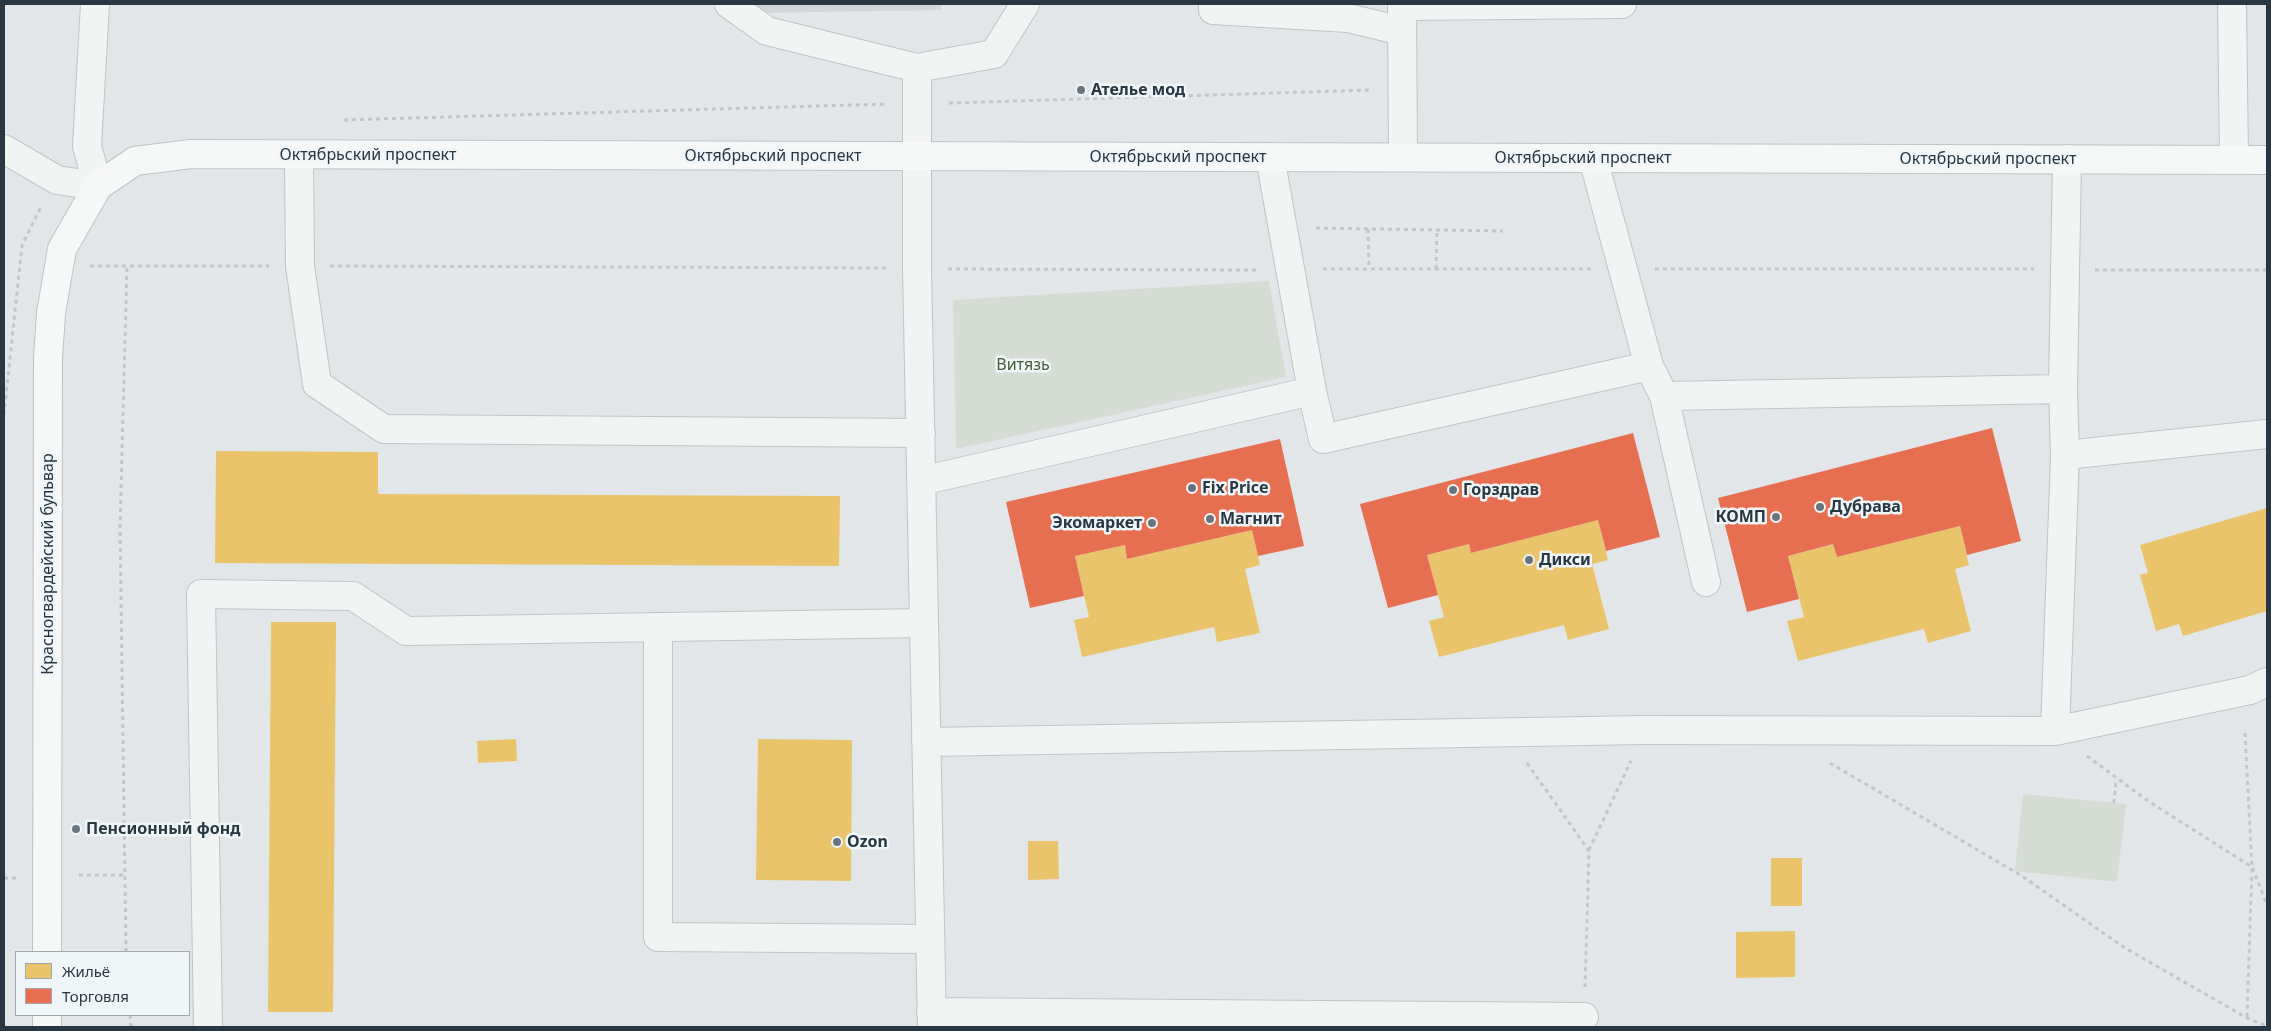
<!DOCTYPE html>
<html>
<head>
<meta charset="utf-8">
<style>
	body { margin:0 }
	#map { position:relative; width:2271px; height:1031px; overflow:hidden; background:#e3e6e8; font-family:"Noto Sans",sans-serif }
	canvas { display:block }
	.frame { position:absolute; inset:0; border:5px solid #293742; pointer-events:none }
	.legend { position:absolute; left:15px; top:951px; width:175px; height:65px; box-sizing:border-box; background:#f0f5f7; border:1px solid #a0a9af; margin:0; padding:6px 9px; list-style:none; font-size:15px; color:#293742 }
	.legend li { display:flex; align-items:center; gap:10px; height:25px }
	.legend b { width:25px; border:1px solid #a0a9af }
</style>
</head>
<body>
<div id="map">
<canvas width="2271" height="1031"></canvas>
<div class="frame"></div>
<ul class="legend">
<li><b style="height:14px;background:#e9c46a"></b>Жильё</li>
<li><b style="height:14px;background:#e76f51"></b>Торговля</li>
</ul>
</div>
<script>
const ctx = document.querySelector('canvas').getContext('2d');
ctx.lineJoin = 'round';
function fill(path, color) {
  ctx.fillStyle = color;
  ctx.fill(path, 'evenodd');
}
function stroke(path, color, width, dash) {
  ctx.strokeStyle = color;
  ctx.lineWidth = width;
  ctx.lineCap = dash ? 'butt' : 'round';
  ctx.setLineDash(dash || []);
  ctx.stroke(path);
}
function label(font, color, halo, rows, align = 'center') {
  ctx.font = font + ' "Noto Sans",sans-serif';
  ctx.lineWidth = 5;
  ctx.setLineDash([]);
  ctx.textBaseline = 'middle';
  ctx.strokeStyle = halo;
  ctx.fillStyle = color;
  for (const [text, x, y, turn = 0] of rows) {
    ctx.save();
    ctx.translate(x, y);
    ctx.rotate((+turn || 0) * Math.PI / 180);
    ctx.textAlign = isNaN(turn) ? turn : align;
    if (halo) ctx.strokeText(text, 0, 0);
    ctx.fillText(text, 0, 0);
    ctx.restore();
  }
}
fill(new Path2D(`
	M746 4H941V10L754 13Z`), '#d1d6db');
fill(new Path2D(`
	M1269 281 1286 377 956 449 953 300Z
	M2023 794 2126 804 2117 882 2015 871Z`), '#d5dcd3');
fill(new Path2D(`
	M216 451 378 452V494L840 496 839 566 215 563Z
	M2267 508V611L2183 636 2179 624 2156 631 2140 575 2148 573 2140 545Z
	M1598 520 1608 560 1592 564 1609 629 1568 640 1564 625 1439 657 1429 621 1444 617 1427 555 1469 544 1471 553Z
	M1960 526 1969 565 1955 569 1971 631 1928 643 1924 629 1798 661 1787 621 1804 617 1788 556 1833 544 1837 557Z
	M1252 530 1260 565 1245 569 1260 633 1217 642 1214 627 1082 657 1074 620 1089 617 1075 556 1125 545 1127 559Z
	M271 622H336L333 1012H268Z
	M516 739 517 761 478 763 477 741Z
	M758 739 852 740 851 881 756 880Z
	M1028 841H1058L1059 879 1028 880Z
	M1771 858H1802V906H1771Z
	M1795 931V977L1736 978V932Z`), '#e9c46a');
fill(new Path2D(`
	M1992 428 2021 541 1967 555 1960 526 1837 557 1833 544 1788 556 1799 599 1747 612 1718 498Z
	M1633 433 1660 537 1606 551 1598 520 1471 553 1469 544 1427 555 1438 595 1388 608 1360 504Z
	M1280 439 1304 546 1258 556 1252 530 1127 559 1125 545 1075 556 1084 596 1030 608 1006 502Z`), '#e76f51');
const minor = new Path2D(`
	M729 4 767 31 917 68
	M1213 4V10L1348 18 1402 31
	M2232 4 2234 159
	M4 149 57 180 98 186 87 146 95 4
	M299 155 300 266 317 384 384 429 921 433
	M1270 157 1312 391
	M1403 157 1402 6 1622 4
	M1593 158 1649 366 1664 396 1706 582
	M1664 396 2063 389
	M2065 455 2267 434
	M921 481 1312 391 1323 439 1649 366
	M658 627V937L930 939
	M2055 731 2250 690 2267 682
	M926 742 1646 730 2055 731 2065 455 2063 389 2067 159
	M931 1012 1584 1017
	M208 1027 201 594 353 596 406 631 924 623
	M932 1027 917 268V68L994 54 1025 4`);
const major = new Path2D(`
	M47 952 48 359 51 313 62 249 98 186 135 161 191 154 2267 160
	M47 1015V1027`);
stroke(minor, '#c1c4c6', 30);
stroke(major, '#bfc3c6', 30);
stroke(new Path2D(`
	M949 103 1372 90
	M344 120 885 104
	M1316 228 1503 231
	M1368 229 1369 269
	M90 266H269
	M330 266 887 268
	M948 269 1259 270
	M1323 269H1592
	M1436 269 1437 230
	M1655 269H2034
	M2095 270H2267
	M4 415 22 245 41 207
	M2245 733 2252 867 2247 1018
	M2087 756 2148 801 2252 867 2267 905
	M1527 763 1589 851 1585 987
	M1830 763 2022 876 2125 948 2247 1018 2267 1026
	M2114 803 2116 779
	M1589 850 1631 761
	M79 875H124
	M4 878H16
	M126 952 120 527 127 266
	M130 1015 131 1027`), '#c1c6c8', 3, [4, 4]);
stroke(minor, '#f2f4f4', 28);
stroke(major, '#f6f7f7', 28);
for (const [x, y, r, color] of [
	[1081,90,5,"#6a747c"],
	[1192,488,5,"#6a747c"],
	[1453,490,5,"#6a747c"],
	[1820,507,5,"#6a747c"],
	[1776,517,5,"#6a747c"],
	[1210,519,5,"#6a747c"],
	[1152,523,5,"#6a747c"],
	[1529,560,5,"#6a747c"],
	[76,829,5,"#6a747c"],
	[837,842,5,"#6a747c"]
]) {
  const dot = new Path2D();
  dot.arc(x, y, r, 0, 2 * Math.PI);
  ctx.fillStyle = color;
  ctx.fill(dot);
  stroke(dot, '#f0f5f7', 2);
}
label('bold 16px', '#293742', '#f0f5f7', [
	["Ателье мод",1091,90],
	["Fix Price",1202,488],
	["Горздрав",1463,490],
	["Дубрава",1830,507],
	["КОМП",1766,517,"right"],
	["Магнит",1220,519],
	["Экомаркет",1142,523,"right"],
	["Дикси",1539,560],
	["Пенсионный фонд",86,829],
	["Ozon",847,842]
], 'left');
label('16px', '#293742', '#f0f5f7', [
	["Октябрьский проспект",368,155],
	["Октябрьский проспект",773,156],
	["Октябрьский проспект",1178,157],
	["Октябрьский проспект",1583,158],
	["Октябрьский проспект",1988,159],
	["Красногвардейский бульвар",48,564,-90]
]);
label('16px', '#465e36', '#f0f5f7', [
	["Витязь",1023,365]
]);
</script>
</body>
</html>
